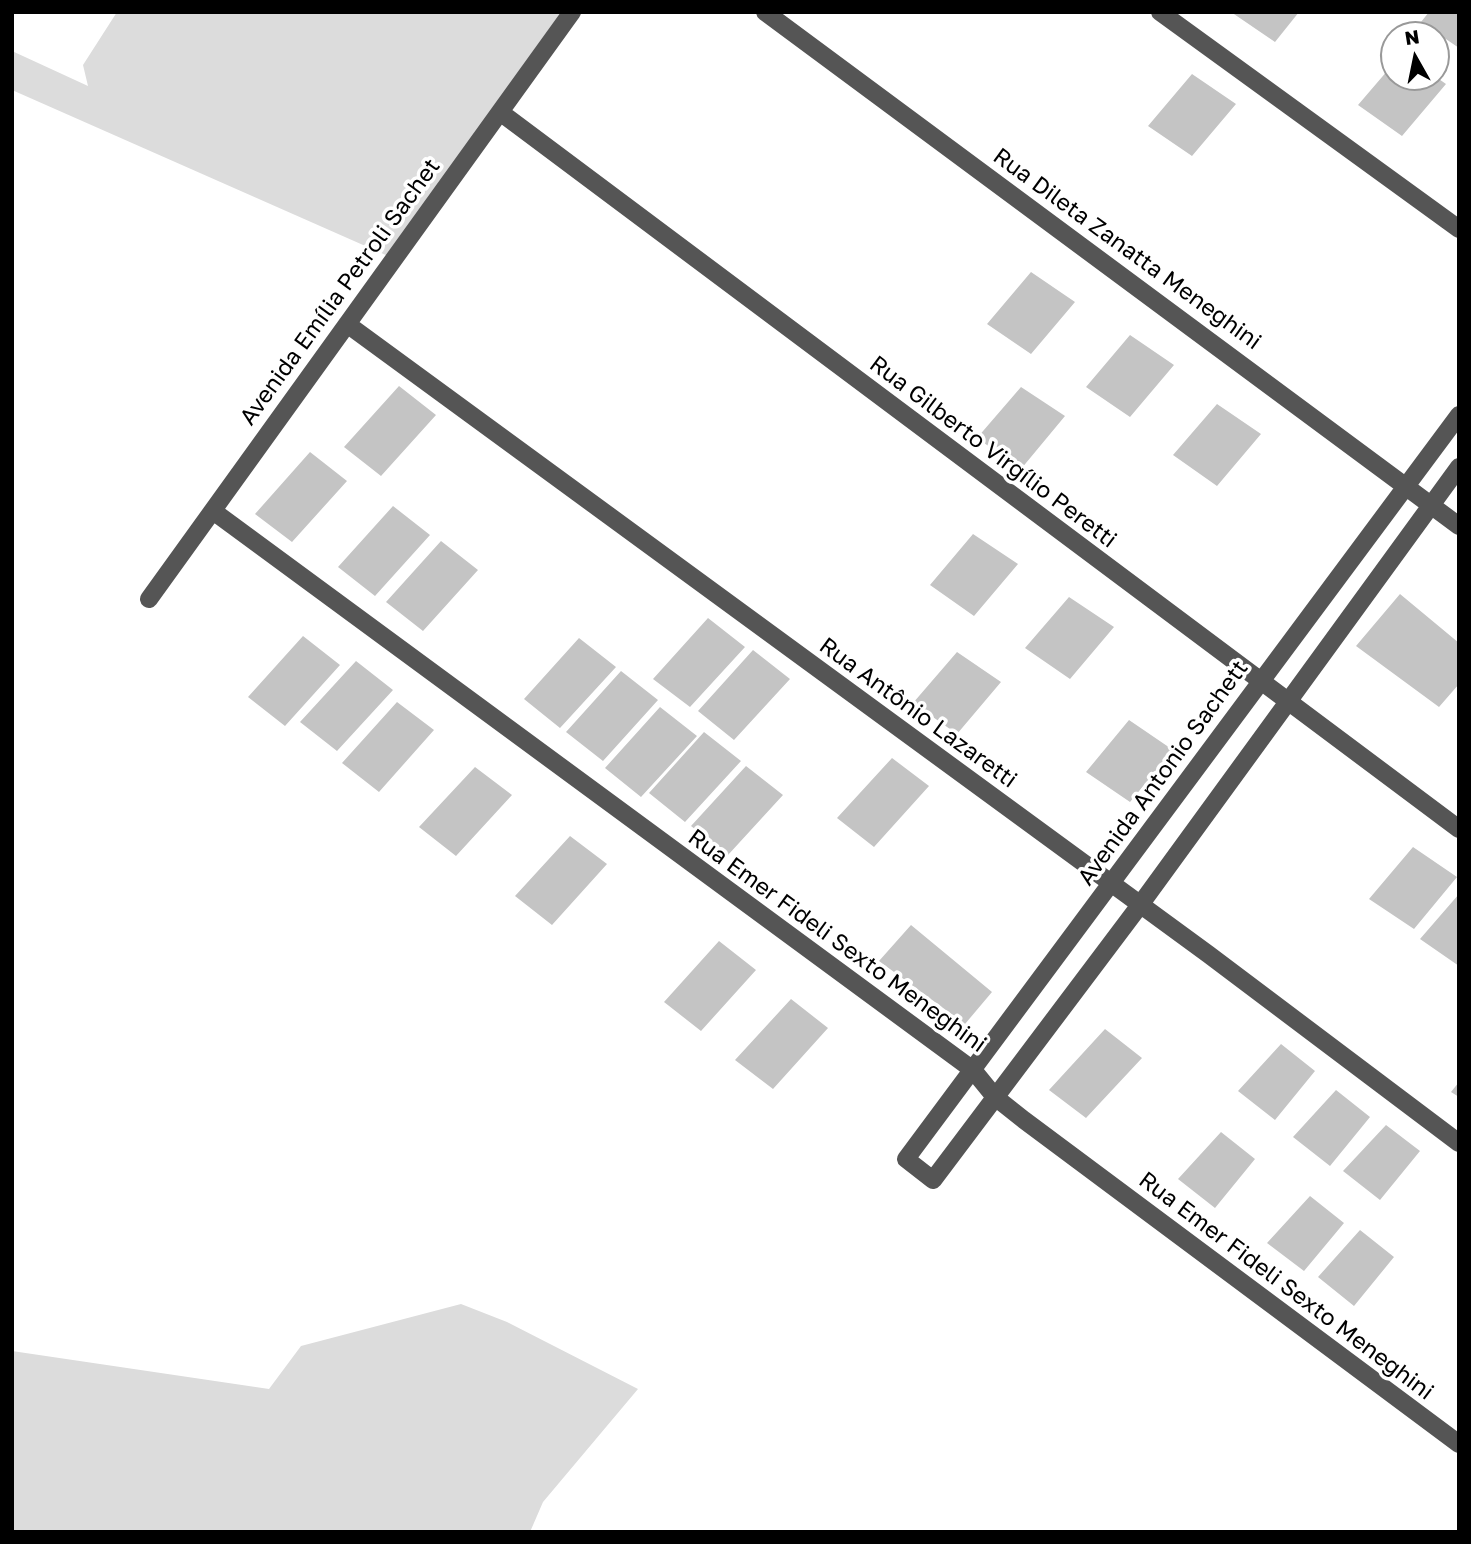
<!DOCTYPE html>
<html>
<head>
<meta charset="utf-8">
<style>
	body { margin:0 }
	#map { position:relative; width:1471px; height:1544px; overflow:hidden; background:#fff; font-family:"Golos Text",sans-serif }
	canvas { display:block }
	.frame { position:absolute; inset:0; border:14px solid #000; pointer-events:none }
	.north { position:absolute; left:1380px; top:21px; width:70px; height:70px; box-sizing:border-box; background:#fff; border:2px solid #999; border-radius:50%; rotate:351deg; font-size:19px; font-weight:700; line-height:28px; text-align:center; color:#000 }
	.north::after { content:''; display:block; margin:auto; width:24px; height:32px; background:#000; clip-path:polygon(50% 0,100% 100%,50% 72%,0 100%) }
</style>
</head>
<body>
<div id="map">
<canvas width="1471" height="1544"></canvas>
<div class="frame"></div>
<div class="north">N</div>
</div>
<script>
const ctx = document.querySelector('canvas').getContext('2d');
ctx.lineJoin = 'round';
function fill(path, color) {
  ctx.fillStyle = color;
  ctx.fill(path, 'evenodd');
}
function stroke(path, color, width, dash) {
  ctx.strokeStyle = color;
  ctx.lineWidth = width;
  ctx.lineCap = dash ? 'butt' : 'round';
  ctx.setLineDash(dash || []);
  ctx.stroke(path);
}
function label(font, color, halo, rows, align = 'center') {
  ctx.font = font + ' "Golos Text",sans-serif';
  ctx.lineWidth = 7;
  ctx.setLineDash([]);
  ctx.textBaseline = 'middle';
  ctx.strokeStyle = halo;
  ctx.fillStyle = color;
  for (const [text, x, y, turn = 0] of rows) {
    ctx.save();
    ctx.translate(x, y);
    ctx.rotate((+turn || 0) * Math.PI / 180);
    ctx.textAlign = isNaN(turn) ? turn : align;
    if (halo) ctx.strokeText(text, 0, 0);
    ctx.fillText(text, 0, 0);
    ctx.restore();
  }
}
fill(new Path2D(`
	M117 12H561L388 256 12 90V51L88 86 83 65Z
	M461 1304 507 1322 638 1389 543 1502 530 1532H12V1351L269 1389 301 1346Z`), '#dcdcdc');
fill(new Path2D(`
	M1231 12H1299L1275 42Z
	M1429 12H1459V48L1421 22Z
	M1394 63V77H1436L1446 84 1402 136 1358 105Z
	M1192 74 1236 104 1192 156 1148 126Z
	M1031 272 1075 302 1031 354 987 324Z
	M1130 335 1174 365 1130 417 1086 387Z
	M399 386 436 415 381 476 344 447Z
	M1021 387 1065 416 1021 469 977 438Z
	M1217 404 1261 434 1217 486 1173 455Z
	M310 452 347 481 292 542 255 514Z
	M393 506 430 535 375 596 338 567Z
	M973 534 1018 564 974 616 930 585Z
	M441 541 478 570 423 631 386 602Z
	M1400 594 1459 643V684L1439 707 1356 646Z
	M1069 597 1114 627 1070 679 1025 648Z
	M708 618 745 647 690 707 653 679Z
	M303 636 340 665 285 726 248 697Z
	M579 638 616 667 560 728 524 699Z
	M753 650 790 679 734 740 698 711Z
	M957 652 1001 682 957 734 913 703Z
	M356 661 393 690 337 751 300 722Z
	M621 671 658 700 603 761 566 732Z
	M397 702 434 730 379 792 342 763Z
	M660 707 697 736 641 797 605 768Z
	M1129 720 1173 750 1130 802 1086 772Z
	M704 732 741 761 685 822 649 793Z
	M892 758 929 786 874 847 837 818Z
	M746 766 783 795 728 855 691 826Z
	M475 767 512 795 456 856 419 827Z
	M570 836 607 864 552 925 515 896Z
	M1413 847 1457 877 1414 929 1369 899Z
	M1459 894V966L1420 939Z
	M911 925 992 992 965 1024 879 961Z
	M719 941 756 970 701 1031 664 1002Z
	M791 999 828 1028 773 1089 735 1060Z
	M1105 1029 1142 1058 1086 1118 1049 1090Z
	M1281 1044 1315 1071 1275 1120 1238 1091Z
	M1459 1082V1097L1451 1092Z
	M1336 1090 1370 1117 1330 1166 1293 1137Z
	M1386 1125 1420 1151 1380 1200 1343 1171Z
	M1221 1132 1255 1159 1215 1208 1178 1179Z
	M1310 1196 1344 1223 1304 1271 1267 1243Z
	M1360 1230 1394 1257 1354 1306 1318 1277Z`), '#c4c4c4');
stroke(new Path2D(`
	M765 12 1459 526
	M1160 12 1459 229
	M500 112 1459 829
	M347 324 1208 954 1459 1143
	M1459 415 906 1159 933 1180 1140 905 1459 467
	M213 511 973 1070 995 1097 1024 1120 1459 1444
	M149 599 572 12`), '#555', 18);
label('23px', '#000', '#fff', [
	["Rua Dileta Zanatta Meneghini",1127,249,36],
	["Avenida Emília Petroli Sachet",340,292,-54],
	["Rua Gilberto Virgílio Peretti",993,452,37],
	["Rua Antônio Lazaretti",918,713,36],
	["Avenida Antonio Sachett",1163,773,-54],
	["Rua Emer Fideli Sexto Meneghini",837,941,36],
	["Rua Emer Fideli Sexto Meneghini",1286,1286,37]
]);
</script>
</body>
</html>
